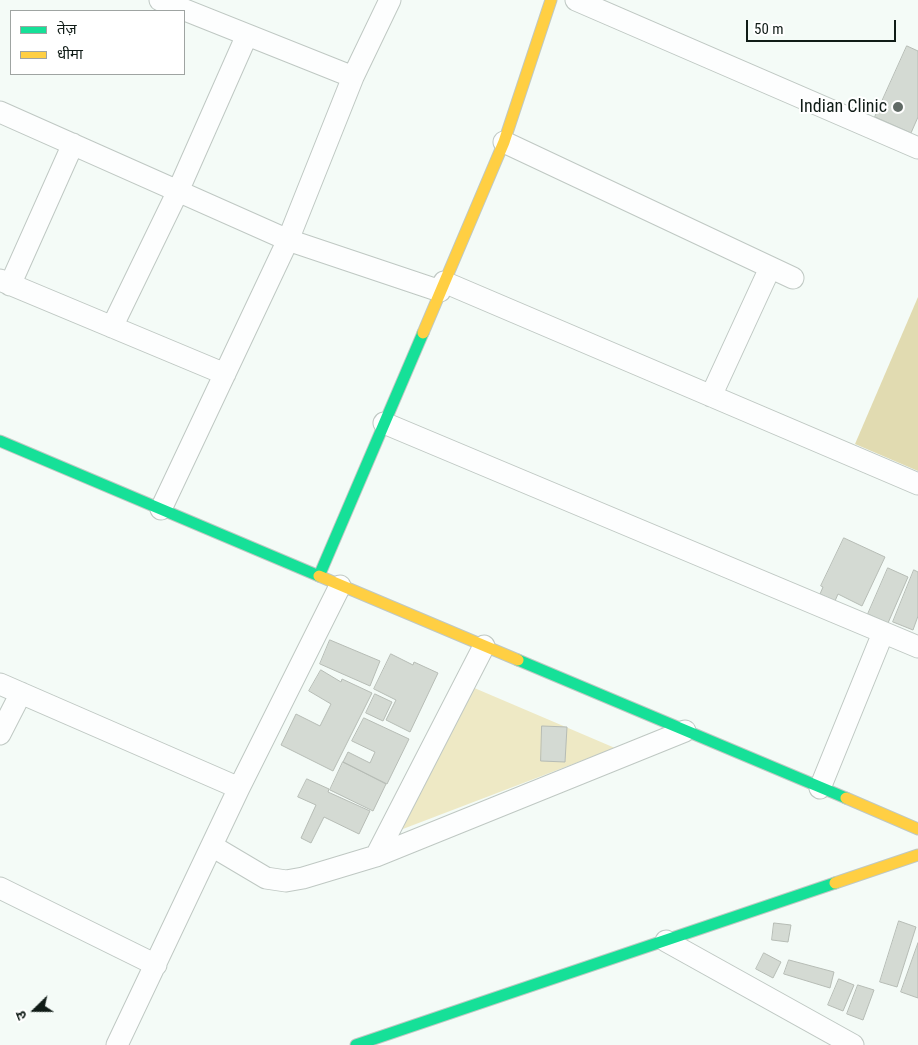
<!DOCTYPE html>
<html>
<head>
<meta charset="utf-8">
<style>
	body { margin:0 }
	#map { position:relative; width:918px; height:1045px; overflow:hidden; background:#f4fbf7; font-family:"Roboto Condensed","Noto Sans Devanagari",sans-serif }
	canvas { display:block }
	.legend { position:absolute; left:10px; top:10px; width:175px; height:65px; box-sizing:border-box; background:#fff; border:1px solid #9fa4a2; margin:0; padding:6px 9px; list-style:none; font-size:15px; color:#101c17 }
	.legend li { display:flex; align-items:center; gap:10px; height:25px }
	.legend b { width:25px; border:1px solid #9fa4a2 }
	.north { position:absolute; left:10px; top:985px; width:50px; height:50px; -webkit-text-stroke:4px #fff; paint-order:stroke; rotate:248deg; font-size:14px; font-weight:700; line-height:20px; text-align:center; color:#101c17 }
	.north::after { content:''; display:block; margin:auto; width:18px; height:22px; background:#101c17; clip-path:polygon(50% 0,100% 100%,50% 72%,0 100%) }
	.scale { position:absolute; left:746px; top:20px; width:150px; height:22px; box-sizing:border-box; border:2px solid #101c17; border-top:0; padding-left:6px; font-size:15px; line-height:18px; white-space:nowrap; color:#101c17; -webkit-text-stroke:4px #fff; paint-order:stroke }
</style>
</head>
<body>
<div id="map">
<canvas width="918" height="1045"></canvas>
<ul class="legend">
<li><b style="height:6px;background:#16e098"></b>तेज़</li>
<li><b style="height:6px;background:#ffcf43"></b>धीमा</li>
</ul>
<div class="north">उ</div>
<div class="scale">50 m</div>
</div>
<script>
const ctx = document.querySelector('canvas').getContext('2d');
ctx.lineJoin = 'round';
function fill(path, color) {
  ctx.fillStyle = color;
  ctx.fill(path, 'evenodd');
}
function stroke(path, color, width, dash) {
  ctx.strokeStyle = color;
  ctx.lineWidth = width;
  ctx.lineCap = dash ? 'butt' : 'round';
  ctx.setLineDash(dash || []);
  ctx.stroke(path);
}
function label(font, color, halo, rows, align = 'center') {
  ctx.font = font + ' "Roboto Condensed",sans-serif';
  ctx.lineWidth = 4;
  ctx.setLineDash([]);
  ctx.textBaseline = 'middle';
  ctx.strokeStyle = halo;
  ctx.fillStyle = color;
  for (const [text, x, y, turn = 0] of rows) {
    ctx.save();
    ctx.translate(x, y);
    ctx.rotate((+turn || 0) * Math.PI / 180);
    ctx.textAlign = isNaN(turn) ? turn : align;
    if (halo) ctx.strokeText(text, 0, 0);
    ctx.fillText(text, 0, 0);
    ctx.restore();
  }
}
fill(new Path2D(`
	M472 687 615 748 395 832Z`), '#eee9c5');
fill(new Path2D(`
	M918 297V471L855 444Z`), '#e1dbb1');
const building = new Path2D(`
	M907 46 918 51V117L911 133 875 117Z
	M844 538 885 557 862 606 838 594 835 601 820 594 823 587 821 586Z
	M888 568 908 577 888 623 868 614Z
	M914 570 918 572V616L913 630 893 622Z
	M330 640 380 661 370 686 320 664Z
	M391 654 413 665 414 662 438 673 410 732 386 720 396 700 374 689Z
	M321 670 341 682 342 679 372 693 333 771 281 745 296 714 320 726 331 704 309 691Z
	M375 694 392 702 383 721 366 713Z
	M364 718 409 739 387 784 343 762 348 752 370 763 375 752 352 741Z
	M542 726 567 727 565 762 541 761Z
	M343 762 386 784 373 811 330 790Z
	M307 779 329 789 328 792 370 811 359 834 324 817 311 843 301 838 316 805 298 797Z
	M899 921 916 927 897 987 880 982Z
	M774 923 791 925 788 942 772 940Z
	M918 943V998L901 992Z
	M764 953 781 962 773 978 756 969Z
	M789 960 834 972 830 988 784 974Z
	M839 979 854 985 843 1011 828 1005Z
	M858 985 874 990 863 1020 847 1014Z`);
fill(building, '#d4dad3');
stroke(building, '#b6bcb5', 1);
const street = new Path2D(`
	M160 0 353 77
	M576 0 918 148
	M0 112 288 240 440 291
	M504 142 793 278
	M0 280 225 374
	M444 282 918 484
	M10 285 73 144
	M112 327 178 191 247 35
	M711 396 770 268
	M384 423 918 647
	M161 509 288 240 353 77 390 0
	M0 684 239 788
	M0 734 21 693
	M820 788 883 633
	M212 846 266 878 286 881 303 878 376 856 685 731
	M376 856 484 646
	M0 888 156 965
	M666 941 853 1045
	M117 1045 239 788 340 586`);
const fast = new Path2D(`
	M0 441 319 576
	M319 576 423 333
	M518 660 846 798
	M356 1045 835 883`);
const slow = new Path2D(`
	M423 333 504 142 551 0
	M319 576 518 660
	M846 798 918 829
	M835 883 918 855`);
stroke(street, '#bfc8c3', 23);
stroke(fast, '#bfc8c3', 13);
stroke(slow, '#bfc8c3', 13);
stroke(street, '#fdfefe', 21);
stroke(fast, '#16e098', 11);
stroke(slow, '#ffcf43', 11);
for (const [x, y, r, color] of [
	[898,107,6,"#606a65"]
]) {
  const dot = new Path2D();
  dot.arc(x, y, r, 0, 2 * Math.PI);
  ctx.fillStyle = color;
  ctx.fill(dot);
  stroke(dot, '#fff', 2);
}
label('18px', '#101c17', '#fff', [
	["Indian Clinic",887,107]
], 'right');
</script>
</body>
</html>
